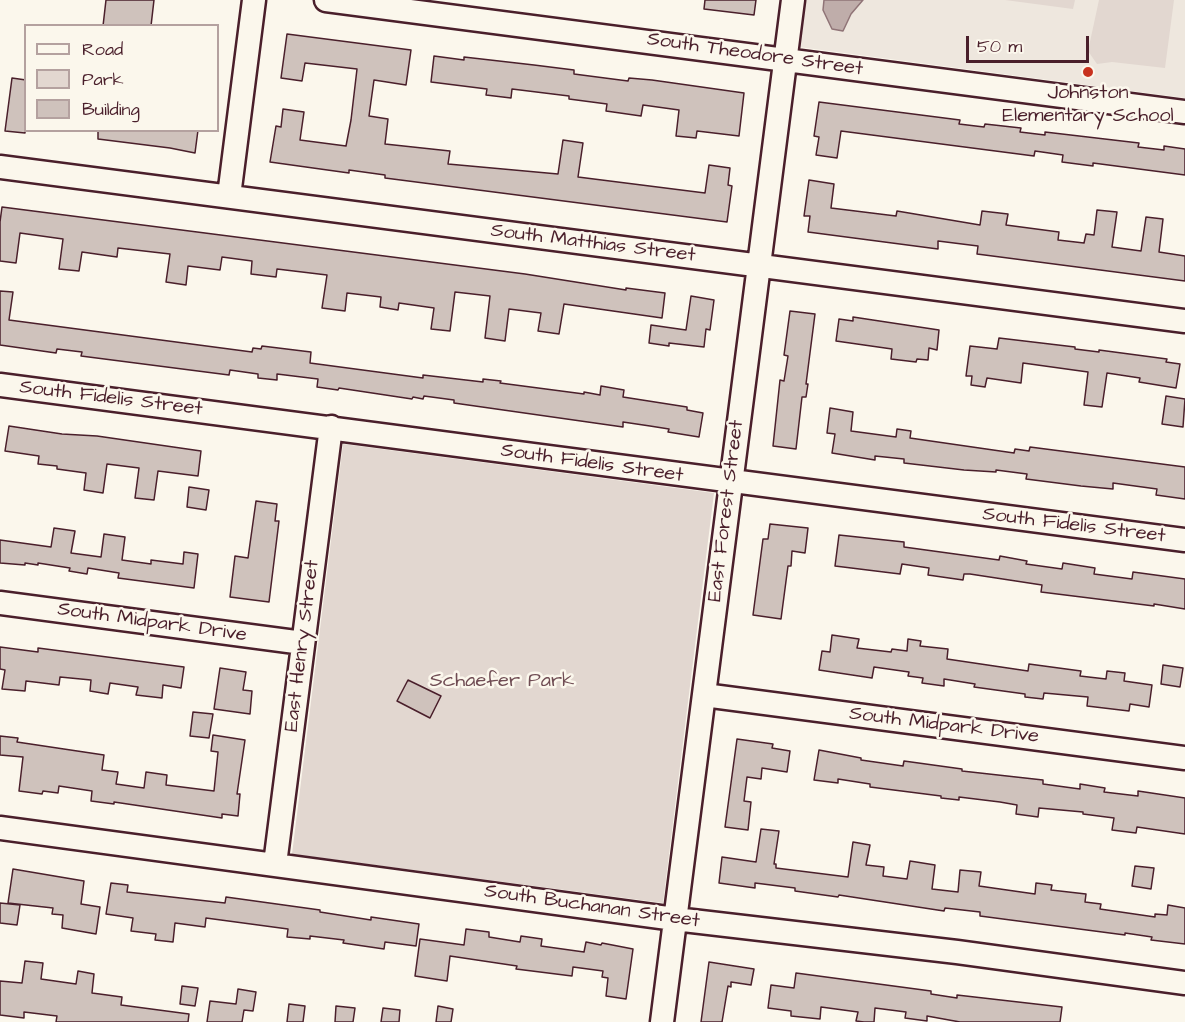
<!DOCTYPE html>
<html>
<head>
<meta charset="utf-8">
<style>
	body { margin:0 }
	#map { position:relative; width:1185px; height:1022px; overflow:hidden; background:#fbf7ec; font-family:"Architects Daughter",sans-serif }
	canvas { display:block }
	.legend { position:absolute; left:24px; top:24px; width:195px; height:108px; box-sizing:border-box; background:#fbf7ec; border:2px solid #b4a19f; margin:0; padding:8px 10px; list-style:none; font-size:18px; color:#4a1f2b }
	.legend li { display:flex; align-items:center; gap:12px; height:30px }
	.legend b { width:30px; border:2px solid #b4a19f }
	.scale { position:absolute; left:966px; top:36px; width:123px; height:27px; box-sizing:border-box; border:3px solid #4a1f2b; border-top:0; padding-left:8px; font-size:18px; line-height:21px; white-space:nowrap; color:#4a1f2b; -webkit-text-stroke:4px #fbf7ec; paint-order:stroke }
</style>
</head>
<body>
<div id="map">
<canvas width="1185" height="1022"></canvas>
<ul class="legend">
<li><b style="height:8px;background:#fbf7ec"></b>Road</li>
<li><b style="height:16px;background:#e2d7d0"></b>Park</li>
<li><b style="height:16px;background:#cfc2bc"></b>Building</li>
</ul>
<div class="scale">50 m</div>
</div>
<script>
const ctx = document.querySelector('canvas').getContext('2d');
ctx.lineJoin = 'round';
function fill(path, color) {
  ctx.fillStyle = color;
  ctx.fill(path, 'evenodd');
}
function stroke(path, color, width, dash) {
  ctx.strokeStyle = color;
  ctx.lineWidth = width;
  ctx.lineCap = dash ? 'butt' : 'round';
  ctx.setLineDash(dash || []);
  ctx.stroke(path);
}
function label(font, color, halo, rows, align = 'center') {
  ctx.font = font + ' "Architects Daughter",sans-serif';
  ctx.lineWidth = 5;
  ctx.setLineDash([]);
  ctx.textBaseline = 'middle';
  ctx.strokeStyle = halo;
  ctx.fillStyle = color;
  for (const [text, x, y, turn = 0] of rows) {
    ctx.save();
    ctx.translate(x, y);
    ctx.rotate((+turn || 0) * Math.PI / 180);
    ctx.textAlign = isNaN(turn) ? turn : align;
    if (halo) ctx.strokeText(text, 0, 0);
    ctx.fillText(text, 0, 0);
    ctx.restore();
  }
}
fill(new Path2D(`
	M805 0H1185V98L799 47Z`), '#eee7de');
fill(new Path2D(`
	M1005 0H1075L1073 9Z
	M1099 0H1174L1165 68 1112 62 1097 64 1088 51Z
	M343 444 714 493 663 903 292 854Z`), '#e2d7d0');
const water = new Path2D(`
	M824 0H863L851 14 843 31 832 29 823 10Z`);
fill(water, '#bfadaa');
stroke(water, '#907477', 1.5);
const building = new Path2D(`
	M106 0H154L151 26H103Z
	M705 0H756L754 15 704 9Z
	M287 34 411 50 406 85 374 80 369 116 388 119 385 144 450 151 448 164 558 174 563 140 583 143 578 177 705 193 709 165 730 168 728 185 732 186 727 222 385 178V175L349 170V173L270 162 276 126 281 127 283 109 304 112 300 140 346 146 351 120 357 69 305 63 302 81 281 78Z
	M434 56 464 60V57L534 65 574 70V74L628 81 629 78 652 80 744 93 739 136 697 131 696 138 676 136 679 110 643 105 641 116 606 111 607 104 569 99V96L512 89 511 98 486 95 487 89 431 82Z
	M12 78 26 80 25 133 5 131Z
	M819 102 960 120 959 124 984 127 985 124 1021 128 1020 132 1045 135V132L1139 143 1138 147 1164 150V146L1185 149V175L1093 163V166L1062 162 1063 155 1035 151 1034 156 841 131 837 158 816 155 819 137 814 136Z
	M98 130H198L195 153 170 148 98 139Z
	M809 180 834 184 831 208 896 216 897 211 980 225 982 211 1008 214 1006 225 1059 232 1058 240 1084 243 1086 234 1094 235 1097 210 1117 212 1112 247 1141 251 1146 217 1163 219 1159 252 1185 256V281L977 254 978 246 938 241V249L808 232 810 216H804Z
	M2 207 525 274 626 290V288L665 293 662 318 564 304 559 334 538 331 541 313 509 309 505 341 485 338 490 296 455 292 450 331 431 329 434 308 399 303 398 310 380 307 381 297 347 293 345 311 322 308 327 275 277 269 276 277 251 274 252 261 222 257 220 270 188 266 186 285 166 282 170 254 118 248 117 257 82 252 79 271 59 269 63 239 20 233 16 263 0 261V222Z
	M0 291 13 292 9 320 252 352 253 348 261 349 262 346 311 352 310 363 423 378V375L483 382V379L501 381 500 383 584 394V392L600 395 601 386 624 390 623 397 687 407V410L703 413 699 437 668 432 669 429 650 426 623 422V427L454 403V400L424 396 423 399 413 397 412 399 339 388 338 390 317 387 318 379 277 374V380L258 378V374L230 370 229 375 81 356 82 352 57 349 56 353 0 345Z
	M691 296 714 300 710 330 706 329 704 347 669 343V346L649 343 651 325 686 330Z
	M790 311 815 314 806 384H808L806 397H802L796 449 773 446 780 380 784 381 788 356 784 355Z
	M853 317 939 330 937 350 929 348 928 360 917 359 916 362 891 359 892 349 836 341 839 319 853 321Z
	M999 338 1075 347V349L1099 352V350L1167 359 1166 362 1180 364 1176 388 1139 382 1140 378 1107 373 1102 407 1084 405 1088 372 1023 363 1021 383 987 378 985 387 971 385 972 376H966L970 346 997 349Z
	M1166 396 1185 399 1183 427 1162 424Z
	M830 408 853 412 851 431 896 437 897 429 911 431 910 438 1014 453 1015 449 1029 451 1030 447 1185 467V499L1156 495 1157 489 1113 483V489L1081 486 1026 479 1027 474 996 470V472L964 470 904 463V459L875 456V460L832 453 835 434 827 433Z
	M9 426 62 434 97 436 201 451 198 476 158 471 154 500 135 498 139 468 107 464 103 493 84 490 86 473 57 469V466L38 464 39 456 5 451Z
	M189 487 209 490 206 510 187 507Z
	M256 501 277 504 275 521H279L269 602 230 597 235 556 248 558Z
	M770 524 808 528 805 553 792 551 791 566H788L781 619 753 615 763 539H768Z
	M54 528 75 531 71 553 101 557 104 534 125 537 122 560 151 564V560L183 564 184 552 198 554 194 588 118 578 119 573 88 568 87 574 69 571 70 568 38 563V565L25 563V565L0 563V540L51 547Z
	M839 535 904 542V547L999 560 1000 556 1027 561 1026 564 1062 569 1063 563 1095 568 1094 574 1132 579 1133 572 1185 579V609L1154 604V606L1041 592 1042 585 970 574H964L963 580 928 575 929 568 902 564 900 574 835 566Z
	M832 635 859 639 857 648 891 652 892 649 907 651 908 639 921 641 920 646 948 649 947 659 1028 671 1029 664 1081 671 1080 676 1106 679 1107 671 1125 673 1124 681 1152 685 1149 707 1130 704 1129 711 1087 706 1088 697 1044 693 1043 699 1025 697V694L974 687 975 684 944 679V686L922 683 923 678 908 676 909 672 874 667 872 678 819 670 822 651 830 652Z
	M0 647 38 652V648L184 667 181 688 163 685 162 698 136 695 138 687 110 683 108 694 90 691 91 680 60 677 59 685 26 681 25 691 2 689 5 670 0 669Z
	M1163 665 1183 668 1180 687 1161 684Z
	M220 668 246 672 243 690 252 691 250 714 214 709Z
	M408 680 441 696 430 718 397 701Z
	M193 712 213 714 209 738 190 736Z
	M213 735 245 740 237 794H240L238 816 222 814V818L114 802V804L91 801 92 791 59 786 58 793 43 791 42 794 19 791 23 757 0 755V736L18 738 17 742 104 755 102 770 118 772 116 784 144 788 146 772 167 775 166 785 214 791 218 752 211 751Z
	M737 739 773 744 772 748 790 751 787 772 762 768 761 779 747 777 744 801 751 802 748 830 725 827Z
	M819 750 861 758V760L903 766 904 761 962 769V771L1043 780V784L1080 789V784L1105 788 1104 792 1138 796V791L1185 798V834L1137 827 1136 833 1112 830 1114 818 1083 814V812L1039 808 1038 817 1016 814 1017 805 1000 802 959 797V800L941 798V796L870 787V784L838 779V783L814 780Z
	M761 829 779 831 774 864H776V868L848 877 853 842 870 845 866 865 884 867 883 876 907 879 910 861 935 865 932 889 958 892 960 870 981 872 979 886 1035 894 1036 883 1052 885 1051 890 1086 894 1085 902 1101 904 1100 909 1155 917V914L1167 915 1168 905 1185 908V944L1151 940 1152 937 1125 933V935L980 916V912L945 908 944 911 839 895 838 897 795 891V888L755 883V888L719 883 722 857 756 862Z
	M1135 866 1154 868 1151 889 1132 886Z
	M13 869 84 881 81 904 100 907 96 934 62 928 63 915 52 914 53 908 8 903Z
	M111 883 128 885 127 892 225 903 226 897 320 910V912L371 920V917L419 924 416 946 385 942 384 949 343 943 344 940 310 936V939L287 937 288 929 206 918 205 927 175 923 173 942 155 940 156 934 131 931 133 918 106 914Z
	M0 903 20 905 17 925 0 923Z
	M466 929 489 932V937L520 942 521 936 542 939 541 946 584 952 586 942 601 945 602 943 633 949 626 999 606 996 608 978 602 977 603 971 573 967 572 976 516 969 517 966 450 956 447 981 415 976 420 939 464 945Z
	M25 961 43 963 41 979 76 984 78 971 94 974 92 993 122 997 121 1005 189 1014 188 1022H56L57 1016 24 1012V1018L0 1015V981L22 983Z
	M709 962 754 969 751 985 731 982V987L728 986 722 1022H701Z
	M796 973 931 991V994L957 998V995L1062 1007 1060 1022H960L927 1016V1021L905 1018 906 1012 875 1008 874 1022H864L856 1021 858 1012 821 1007 820 1019 791 1016V1011L768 1008 771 985 794 988Z
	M182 986 198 988 195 1006 180 1004Z
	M238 989 256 992 253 1011 244 1010 242 1022H207L210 1001 236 1004Z
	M289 1004 305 1006 303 1022H287Z
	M336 1006 355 1008 353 1022H335Z
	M438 1006 453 1009 451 1022H436Z
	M383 1008 400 1010 399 1022H381Z`);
fill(building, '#cfc2bc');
stroke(building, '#4a1f2b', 1.5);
const minor = new Path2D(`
	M326 0C612 35 898 77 1185 112
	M0 167 1185 321
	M229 196 254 0
	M0 385C395 436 790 490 1185 540
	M0 603 303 643
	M704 695 1185 758
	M0 828 675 919 957 952 1185 983
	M275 864 331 427
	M662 1022 793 0`);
stroke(minor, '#4a1f2b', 27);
stroke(minor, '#fbf7ec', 22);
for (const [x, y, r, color] of [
	[1088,72,6,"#c8321e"]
]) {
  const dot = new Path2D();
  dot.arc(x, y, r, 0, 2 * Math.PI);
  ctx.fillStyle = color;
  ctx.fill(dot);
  stroke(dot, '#fbf7ec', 2);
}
label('20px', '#4a1f2b', '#fbf7ec', [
	["South Theodore Street",755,55,8],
	["South Matthias Street",593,244,7],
	["South Fidelis Street",111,399,7],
	["South Fidelis Street",592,464,8],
	["East Forest Street",727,511,-83],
	["South Fidelis Street",1074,526,7],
	["South Midpark Drive",152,623,8],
	["East Henry Street",303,646,-83],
	["South Midpark Drive",944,726,7],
	["South Buchanan Street",592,907,8]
]);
label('20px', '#4a1f2b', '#fbf7ec', [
	["Johnston",1088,94],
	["Elementary School",1088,117]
]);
label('20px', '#704d54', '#fbf7ec', [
	["Schaefer Park",502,682]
]);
</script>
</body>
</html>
